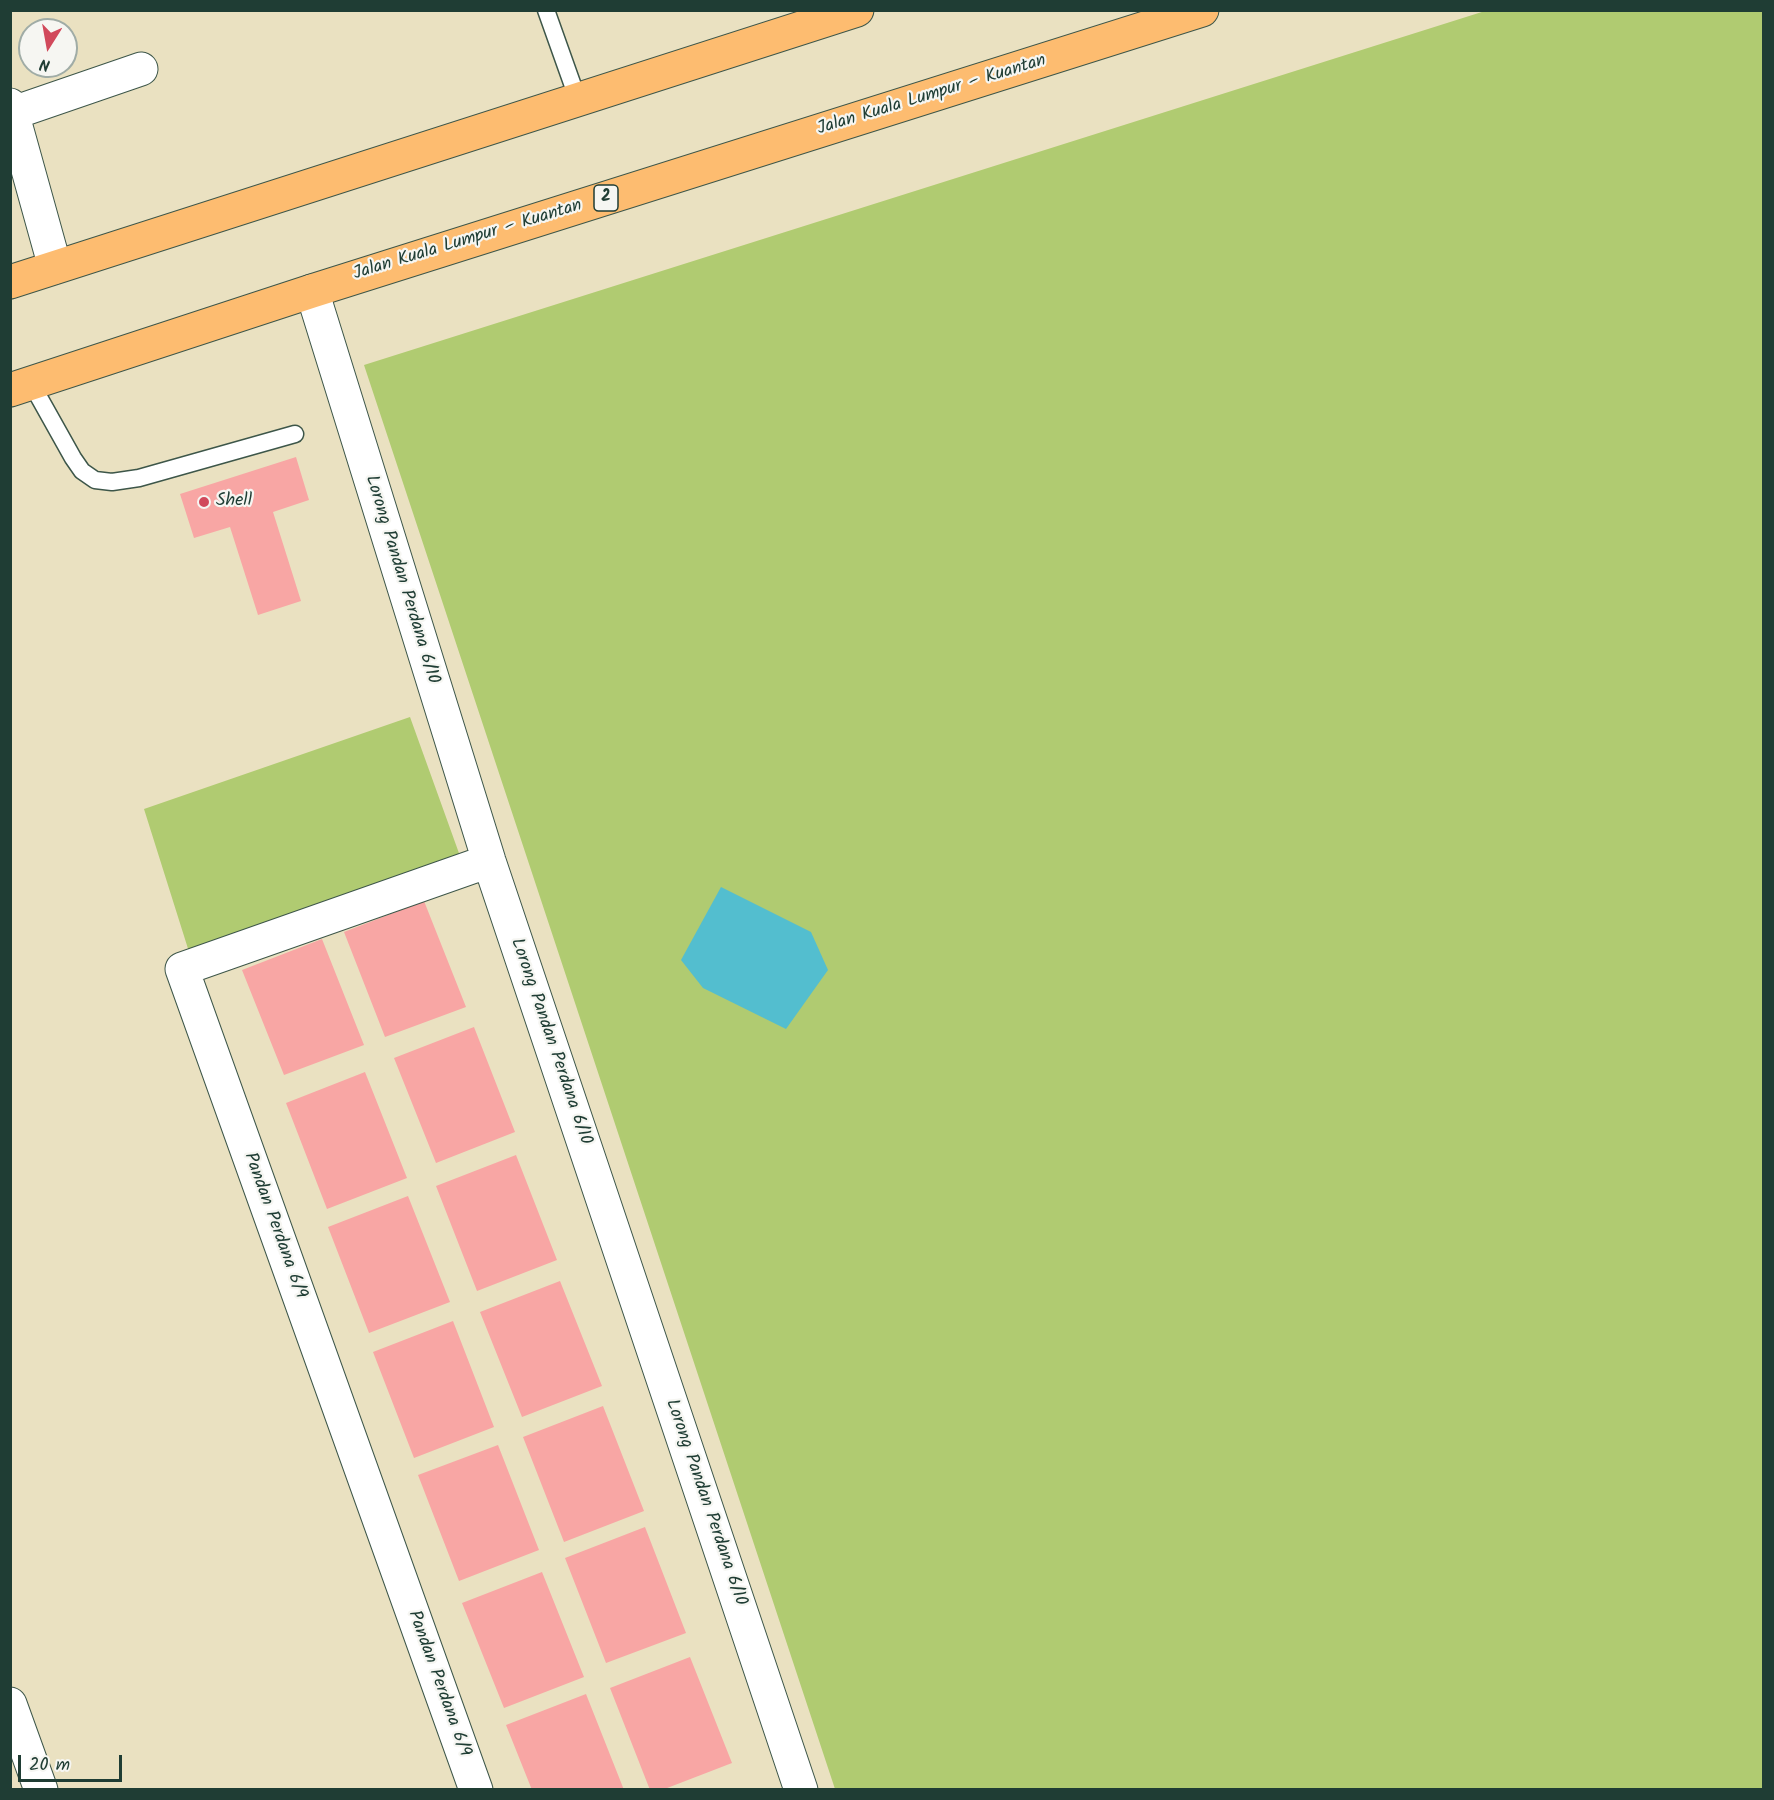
<!DOCTYPE html>
<html>
<head>
<meta charset="utf-8">
<style>
	body { margin:0 }
	#map { position:relative; width:1774px; height:1800px; overflow:hidden; background:#eae1c1; font-family:Kalam,sans-serif }
	canvas { display:block }
	.frame { position:absolute; inset:0; border:12px solid #1f3d34; pointer-events:none }
	.north { position:absolute; left:18px; top:18px; width:60px; height:60px; box-sizing:border-box; background:#f6f6f2; border:2px solid #a0aca6; border-radius:50%; rotate:191deg; font-size:16px; font-weight:700; line-height:24px; text-align:center; color:#1f3d34 }
	.north::after { content:''; display:block; margin:auto; width:21px; height:27px; background:#d1495b; clip-path:polygon(50% 0,100% 100%,50% 72%,0 100%) }
	.scale { position:absolute; left:18px; top:1755px; width:104px; height:27px; box-sizing:border-box; border:3px solid #1f3d34; border-top:0; padding-left:8px; font-size:18px; line-height:21px; white-space:nowrap; color:#1f3d34; -webkit-text-stroke:4px #f6f6f2; paint-order:stroke }
</style>
</head>
<body>
<div id="map">
<canvas width="1774" height="1800"></canvas>
<div class="frame"></div>
<div class="north">N</div>
<div class="scale">20 m</div>
</div>
<script>
const ctx = document.querySelector('canvas').getContext('2d');
ctx.lineJoin = 'round';
function fill(path, color) {
  ctx.fillStyle = color;
  ctx.fill(path, 'evenodd');
}
function stroke(path, color, width, dash) {
  ctx.strokeStyle = color;
  ctx.lineWidth = width;
  ctx.lineCap = dash ? 'butt' : 'round';
  ctx.setLineDash(dash || []);
  ctx.stroke(path);
}
function label(font, color, halo, rows, align = 'center') {
  ctx.font = font + ' Kalam,sans-serif';
  ctx.lineWidth = 4.5;
  ctx.setLineDash([]);
  ctx.textBaseline = 'middle';
  ctx.strokeStyle = halo;
  ctx.fillStyle = color;
  for (const [text, x, y, turn = 0] of rows) {
    ctx.save();
    ctx.translate(x, y);
    ctx.rotate((+turn || 0) * Math.PI / 180);
    ctx.textAlign = isNaN(turn) ? turn : align;
    if (halo) ctx.strokeText(text, 0, 0);
    ctx.fillText(text, 0, 0);
    ctx.restore();
  }
}
fill(new Path2D(`
	M1485 11H1763V1789H835L364 365Z
	M410 717 460 856 190 955 144 809Z`), '#b0cb71');
fill(new Path2D(`
	M721 887 811 932 828 970 786 1029 703 988 681 960Z`), '#53becf');
fill(new Path2D(`
	M296 457 309 500 273 512 301 601 258 615 230 527 194 538 180 494Z
	M424 901 466 1007 385 1037 344 932Z
	M322 939 364 1045 284 1075 242 970Z
	M474 1027 515 1132 436 1163 394 1058Z
	M365 1072 407 1178 327 1209 286 1103Z
	M516 1155 557 1260 477 1291 436 1186Z
	M408 1196 450 1302 369 1333 328 1227Z
	M560 1281 602 1386 522 1417 480 1312Z
	M453 1321 494 1427 414 1458 373 1352Z
	M603 1406 644 1511 564 1542 523 1437Z
	M498 1445 539 1550 459 1581 418 1475Z
	M645 1527 686 1633 606 1663 565 1558Z
	M542 1572 584 1677 504 1708 462 1603Z
	M690 1657 732 1763 662 1790H650L610 1688Z
	M586 1694 624 1790H532L506 1725Z`), '#f8a6a4');
const lane = new Path2D(`
	M546 10 578 100
	M31 383 73 458 82 471 95 480 112 482 139 478 295 434`);
const street = new Path2D(`
	M10 105 55 267
	M13 113 141 69
	M312 291 489 861 801 1790
	M10 1704 41 1790
	M476 1790 182 969 489 861`);
const highway = new Path2D(`
	M10 282 857 10
	M10 390 312 291 1202 10`);
stroke(lane, '#3d5649', 19);
stroke(street, '#3d5649', 35);
stroke(highway, '#3d5649', 35);
stroke(lane, '#fff', 16);
stroke(street, '#fff', 33);
stroke(highway, '#fdbc70', 33);
for (const [x, y, r, color] of [
	[204,502,6,"#d1495b"]
]) {
  const dot = new Path2D();
  dot.arc(x, y, r, 0, 2 * Math.PI);
  ctx.fillStyle = color;
  ctx.fill(dot);
  stroke(dot, '#f6f6f2', 2);
}
for (const [x, y, w] of [
	[606,198,24]
]) {
  const box = new Path2D();
  box.roundRect(x - w / 2, y - 13, w, 26, 4.5);
  ctx.fillStyle = '#f6f6f2';
  ctx.fill(box);
  stroke(box, '#1f3d34', 1.5);
}
label('bold 16px', '#1f3d34', null, [
	["2",606,198]
]);
label('18px', '#1f3d34', '#f6f6f2', [
	["Jalan Kuala Lumpur – Kuantan",932,96,-17],
	["Jalan Kuala Lumpur – Kuantan",468,241,-17],
	["Lorong Pandan Perdana 6/10",401,580,73],
	["Lorong Pandan Perdana 6/10",550,1042,71],
	["Pandan Perdana 6/9",274,1226,70],
	["Lorong Pandan Perdana 6/10",705,1503,71],
	["Pandan Perdana 6/9",438,1684,70]
]);
label('18px', '#1f3d34', '#f6f6f2', [
	["Shell",216,502]
], 'left');
</script>
</body>
</html>
